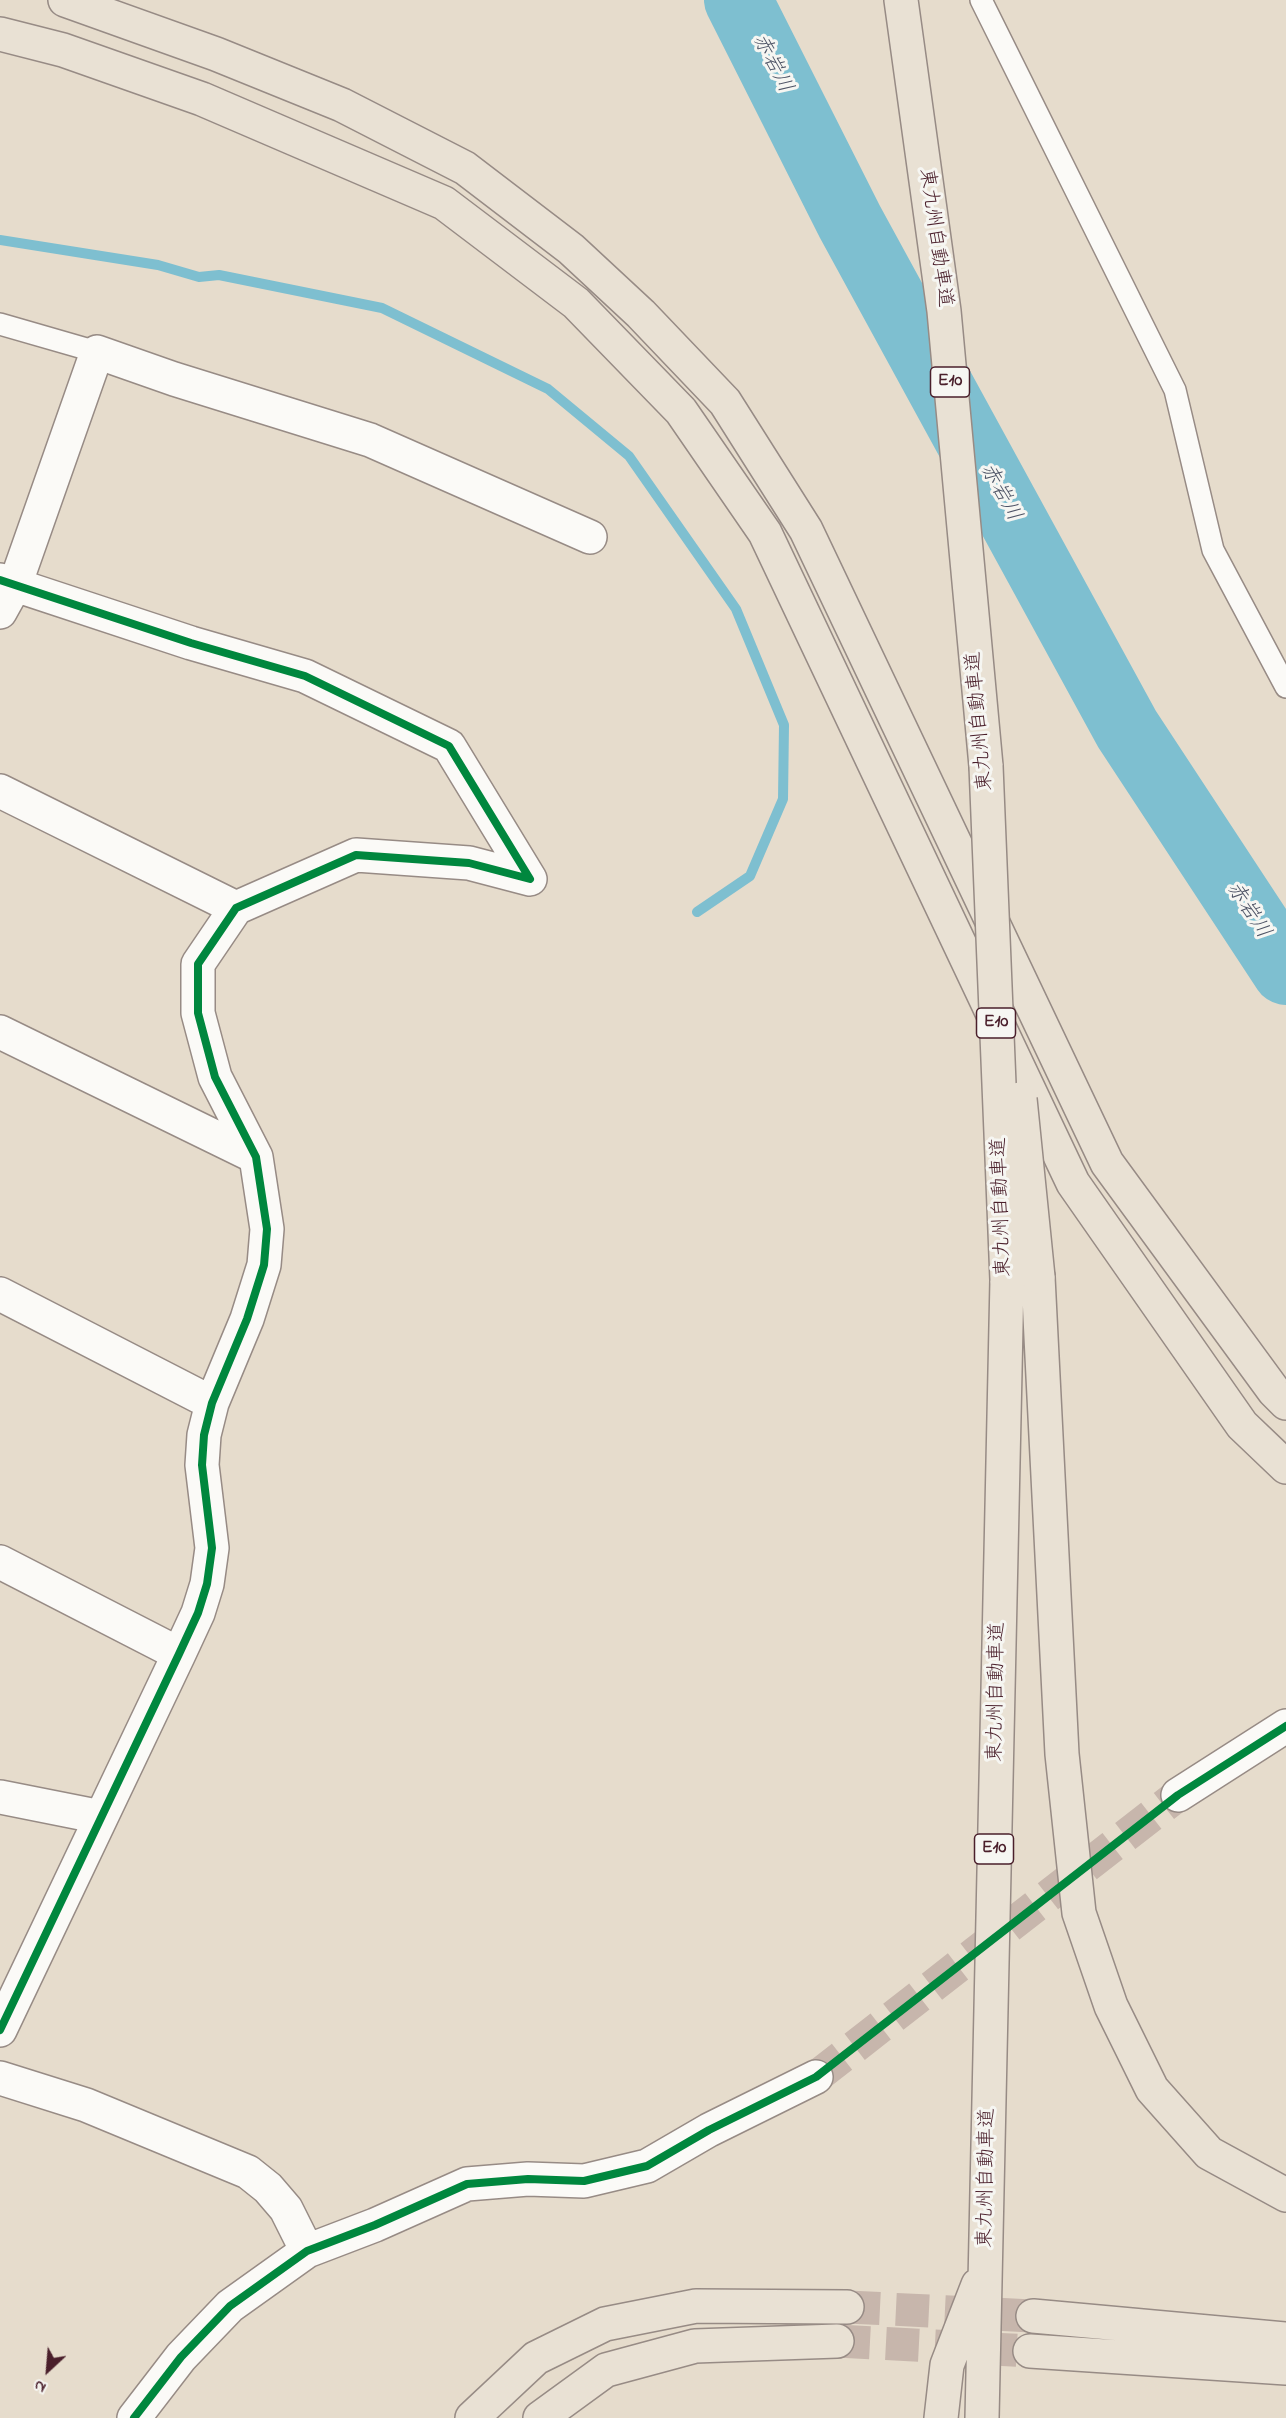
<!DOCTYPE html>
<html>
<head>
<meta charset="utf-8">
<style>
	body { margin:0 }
	#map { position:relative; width:1286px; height:2418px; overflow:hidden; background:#e6dccc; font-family:"Indie Flower",sans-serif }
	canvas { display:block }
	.north { position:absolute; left:18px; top:2340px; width:60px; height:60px; -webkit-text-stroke:4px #f6f6f2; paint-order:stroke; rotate:206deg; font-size:16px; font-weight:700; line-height:24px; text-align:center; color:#4a1f2b }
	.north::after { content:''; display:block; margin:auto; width:21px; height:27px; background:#4a1f2b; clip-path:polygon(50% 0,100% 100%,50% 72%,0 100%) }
</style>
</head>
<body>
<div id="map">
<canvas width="1286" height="2418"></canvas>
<div class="north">N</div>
</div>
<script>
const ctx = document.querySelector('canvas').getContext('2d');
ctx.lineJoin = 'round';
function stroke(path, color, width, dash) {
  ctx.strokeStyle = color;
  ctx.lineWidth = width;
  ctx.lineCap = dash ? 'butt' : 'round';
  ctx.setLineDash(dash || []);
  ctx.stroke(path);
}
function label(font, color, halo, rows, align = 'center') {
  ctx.font = font + ' "Indie Flower","Klee One",sans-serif';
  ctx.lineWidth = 6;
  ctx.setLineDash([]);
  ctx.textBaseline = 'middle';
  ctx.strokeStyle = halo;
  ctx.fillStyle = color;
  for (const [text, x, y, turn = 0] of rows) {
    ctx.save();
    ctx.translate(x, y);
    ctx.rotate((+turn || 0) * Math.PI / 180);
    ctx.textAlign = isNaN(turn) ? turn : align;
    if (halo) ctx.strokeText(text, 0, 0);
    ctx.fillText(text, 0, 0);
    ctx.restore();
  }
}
stroke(new Path2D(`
	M0 240 158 265 199 277 219 275 382 308 548 389 629 456 736 609 784 725 783 799 750 876 697 912`), '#7ebfd0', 10);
stroke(new Path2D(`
	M738 0 850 222 1127 729 1286 971`), '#7ebfd0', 68);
stroke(new Path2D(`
	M816 2077 1178 1795`), '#c7b6ac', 33, [33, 16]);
stroke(new Path2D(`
	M847 2307 1033 2316
	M837 2341 1030 2351`), '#c7b6ac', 33, [33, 16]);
const service = new Path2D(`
	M981 0 1175 390 1213 550 1286 687
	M0 324 97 352`);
const minor = new Path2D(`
	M0 580 191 643 305 676 449 746 530 879 469 863 356 855 236 908 198 964V1013L215 1077 256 1157 267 1229 264 1265 247 1319 212 1403 204 1435 202 1465 212 1548 207 1584 198 1613 179 1654 0 2030
	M0 612 15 585 97 352 174 379 370 440 590 537
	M0 791 236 908
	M0 1032 256 1157
	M0 1294 212 1403
	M0 1562 179 1654
	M1178 1795 1286 1726
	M0 1797 101 1817
	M0 2078 86 2105 248 2172 268 2188 286 2209 307 2251
	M134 2418 181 2357 230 2306 307 2251 375 2225 467 2184 528 2179 584 2181 647 2166 709 2130 816 2077`);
const motorway = new Path2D(`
	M65 0 216 54 342 105 465 168 571 249 641 314 725 402 806 530 1107 1163 1274 1391 1286 1403
	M901 0 944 311 986 766
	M0 34 63 50 202 99 444 203 576 303 681 411 765 533 1073 1183 1242 1425 1286 1467
	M1038 1277 1062 1754 1079 1913 1111 2006 1152 2089 1209 2153 1286 2195
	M1033 2316 1286 2339
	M1030 2351 1286 2368
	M472 2418 536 2358 605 2324 696 2306 847 2307
	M540 2418 606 2370 695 2346 837 2341
	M941 2418 947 2365 978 2285
	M982 2418 1007 1280`);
stroke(service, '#978b85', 24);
stroke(minor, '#978b85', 36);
stroke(motorway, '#978b85', 36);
stroke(service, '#fbfaf7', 21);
stroke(minor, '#fbfaf7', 33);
stroke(motorway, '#e9e1d4', 33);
const motorwayBridge = new Path2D(`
	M986 766 1007 1280
	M1020 1099 1038 1277`);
stroke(motorwayBridge, '#978b85', 36, []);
stroke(motorwayBridge, '#e9e1d4', 33);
stroke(new Path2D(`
	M0 580 191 643 305 676 449 746 530 879 469 863 356 855 236 908 198 964V1013L215 1077 256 1157 267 1229 264 1265 247 1319 212 1403 204 1435 202 1465 212 1548 207 1584 198 1613 179 1654 0 2030
	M134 2418 181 2357 230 2306 307 2251 375 2225 467 2184 528 2179 584 2181 647 2166 709 2130 816 2077 1178 1795 1286 1726`), '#00873e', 8);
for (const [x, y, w] of [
	[950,382,39],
	[996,1023,39],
	[994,1849,39]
]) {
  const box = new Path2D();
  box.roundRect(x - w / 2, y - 15, w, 30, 4.5);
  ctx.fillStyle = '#f6f6f2';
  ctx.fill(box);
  stroke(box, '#4a1f2b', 1.5);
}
label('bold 18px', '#4a1f2b', null, [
	["E10",950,382],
	["E10",996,1023],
	["E10",994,1849]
]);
label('20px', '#4a1f2b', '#f6f6f2', [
	["東九州自動車道",934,238,82],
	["東九州自動車道",981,721,-95],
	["東九州自動車道",1003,1207,-92],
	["東九州自動車道",998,1692,-89],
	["東九州自動車道",988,2178,-89]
]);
label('italic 21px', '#4d5365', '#f6f6f2', [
	["赤岩川",771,64,63],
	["赤岩川",999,493,61],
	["赤岩川",1247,911,57]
]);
</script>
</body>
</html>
